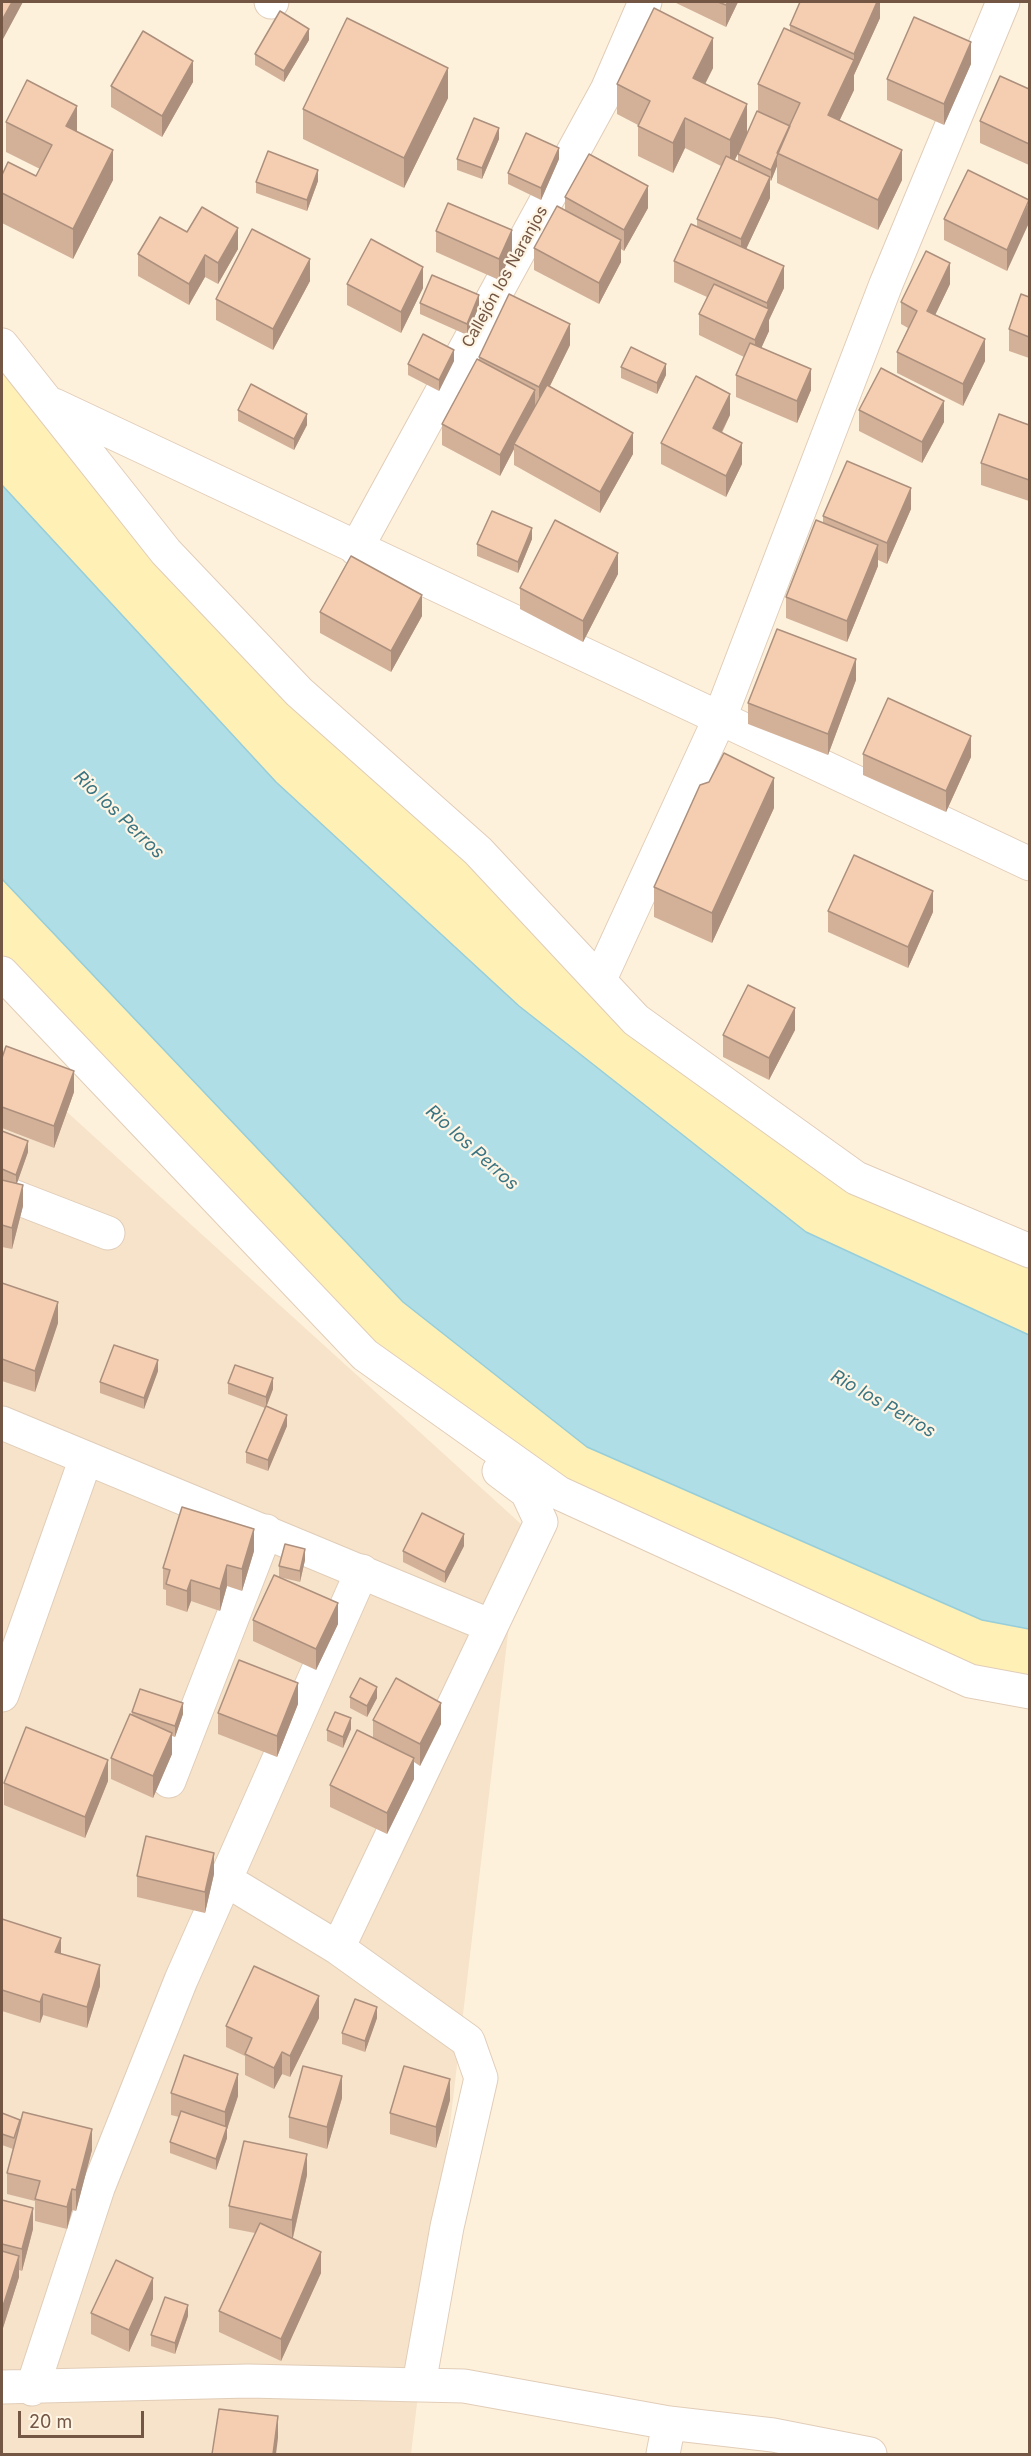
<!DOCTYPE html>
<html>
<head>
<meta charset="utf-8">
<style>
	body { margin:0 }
	#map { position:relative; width:1031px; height:2456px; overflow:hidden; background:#fef1dc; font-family:Inter,sans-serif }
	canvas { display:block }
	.frame { position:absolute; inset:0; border:3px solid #745644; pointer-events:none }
	.scale { position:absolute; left:18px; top:2411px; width:126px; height:27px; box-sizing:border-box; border:3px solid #745644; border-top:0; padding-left:8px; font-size:18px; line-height:21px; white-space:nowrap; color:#745644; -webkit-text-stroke:4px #fff5e4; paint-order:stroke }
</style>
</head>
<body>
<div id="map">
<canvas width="1031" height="2456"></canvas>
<div class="frame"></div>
<div class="scale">20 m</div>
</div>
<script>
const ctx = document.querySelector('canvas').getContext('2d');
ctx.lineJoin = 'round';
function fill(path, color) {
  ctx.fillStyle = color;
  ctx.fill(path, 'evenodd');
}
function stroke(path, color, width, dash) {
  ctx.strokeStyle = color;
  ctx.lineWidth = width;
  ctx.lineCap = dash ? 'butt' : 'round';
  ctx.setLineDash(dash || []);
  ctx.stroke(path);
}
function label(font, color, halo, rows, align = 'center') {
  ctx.font = font + ' Inter,sans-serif';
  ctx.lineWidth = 4.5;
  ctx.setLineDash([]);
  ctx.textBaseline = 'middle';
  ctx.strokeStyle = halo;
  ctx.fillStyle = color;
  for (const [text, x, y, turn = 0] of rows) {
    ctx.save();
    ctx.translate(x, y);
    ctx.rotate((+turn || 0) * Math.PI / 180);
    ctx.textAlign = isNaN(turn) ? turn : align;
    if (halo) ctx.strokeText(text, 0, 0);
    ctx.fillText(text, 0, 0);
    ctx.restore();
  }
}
fill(new Path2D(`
	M2 1053 521 1524 411 2454H2Z`), '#f6e3ca');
fill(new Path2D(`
	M2 345 166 552 600 979 856 1178 1029 1251V1692L559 1493 365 1355 2 973Z`), '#fff0b5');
const water = new Path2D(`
	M2 485 276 782 519 1006 806 1232 1029 1335V1629L982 1620 587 1447 403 1302 2 879Z`);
fill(water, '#b0dee7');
stroke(water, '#96ceda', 1.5);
const minor = new Path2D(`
	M271 2H272
	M2 345 166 552 299 692 478 851 636 1020 856 1178 1030 1251
	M54 405 1030 864
	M356 549 607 90 645 2
	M2 973 365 1355 559 1493 970 1681 1030 1692
	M600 979 719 720 886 284 1003 2
	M2 1192 108 1233
	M2 1423 491 1626
	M2 1695 86 1458
	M169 1781 266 1531
	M226 1880 338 1948 468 2041 481 2078 447 2227 419 2384
	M338 1948 541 1522 527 1492 499 1471
	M2 2387 248 2381 464 2386 669 2423 773 2435 870 2454
	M32 2389 98 2188 181 1980 362 1571
	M663 2454 669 2423`);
stroke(minor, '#e1cdb8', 35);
stroke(minor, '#fff', 33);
fill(new Path2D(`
	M674 2H738L726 27Z
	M880 2V18L854 75V90L839 121 902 180 878 230 777 183V166L771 181 770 180V198L746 249 784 288 769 320V331L761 348 811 390 797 423 736 397V375L744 357 699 335V314L707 297 674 282V261L697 226V219L721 166 685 148 673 173 638 156V125L617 114V84L713 68 705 84 747 134 758 111V84L790 30V25ZM741 147 738 154V162L734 160Z
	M309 40 284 82 255 65V54Z
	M971 64 944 125 887 100V79Z
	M193 82 162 137 111 107V86Z
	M1029 89V165L980 143V121Z
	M448 98 404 188 303 139V109Z
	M6 122 77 132 113 180 73 259 2 223V175L36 176 40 169 6 152Z
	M499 139 482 179 457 170V159Z
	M559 159 541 200 508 184V173Z
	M318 181 307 211 256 193V182Z
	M565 197 648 208 624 251 621 249V262L599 304 534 270V248L565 211Z
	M1029 200 1007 271 944 240V219Z
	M436 231 512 252 499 280 436 252Z
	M187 232 238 249 218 284 205 277 189 305 138 276V254Z
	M310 281 273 350 216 320V299Z
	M347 284 423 288 401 333 347 305Z
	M950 284 935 315 985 361 963 406 897 373V352L908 328 901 324V302Z
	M1029 297V358L1009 351V329Z
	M420 303 479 306 467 335 420 314Z
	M570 345 550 386 633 454 600 513 514 465V449L500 476 442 445V424L479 360V357Z
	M454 361 439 391 408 375V364Z
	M621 367 666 375 657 394 621 378Z
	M238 410 307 425 294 450 238 421Z
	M859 410 944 422 922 463 859 431Z
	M730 415 722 433 742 464 726 497 661 464V443Z
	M1029 425V501L981 485V463Z
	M911 509 887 564 878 560V566L847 642 786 618V597L823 523V516Z
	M532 539 518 573 477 556V544Z
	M618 574 583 642 520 609V588Z
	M320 612 422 616 391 672 320 633Z
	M856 680 828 755 748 724V703Z
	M863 754 971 757 946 812 863 775Z
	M774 808 712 943 654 917V887Z
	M828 911 933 912 908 968 828 932Z
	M795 1030 769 1080 723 1057V1035Z
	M2 1058 74 1092 54 1148 2 1128Z
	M2 1131 28 1152 17 1183 23 1206 12 1249 2 1247Z
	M2 1283 58 1323 35 1392 2 1381Z
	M158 1371 144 1409 100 1393V1382Z
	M228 1383 273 1389 266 1406 287 1426 268 1471 246 1463V1452L265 1408 228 1394Z
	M464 1546 445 1583 403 1562V1551Z
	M254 1551 242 1591 227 1586 220 1611 191 1601 187 1612 166 1605V1590L163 1589V1568Z
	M305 1560 300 1582 279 1577V1566Z
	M253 1620 338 1624 316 1670 253 1641Z
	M350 1697 377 1698 367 1717 350 1708Z
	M298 1704 277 1757 218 1734V1713Z
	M132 1712 183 1714 175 1737 172 1736V1754L153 1798 111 1779V1758L132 1715Z
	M373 1720 441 1724 420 1766 414 1762V1779L387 1834 330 1807V1785L373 1738Z
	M351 1729 343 1748 327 1741V1730Z
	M108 1781 85 1838 4 1805V1783Z
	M214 1874 205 1913 137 1897V1876Z
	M2 1919 61 1953 100 1986 87 2028 43 2015 40 2023 2 2011Z
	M319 2018 290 2077 282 2074 274 2089 245 2075V2056L226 2047V2026Z
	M377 2018 365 2052 342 2044V2033Z
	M171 2093 238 2096 227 2129V2138L216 2170 170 2153V2142L179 2117 171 2115Z
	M342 2098 327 2149 289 2138V2117Z
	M450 2100 436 2148 390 2134V2113Z
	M2 2113 92 2150 76 2211 72 2210 67 2229 35 2221V2201L7 2194V2173L13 2149 2 2145Z
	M307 2175 293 2238 321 2273 281 2361 219 2332V2311L255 2233 229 2228V2206Z
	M2 2200 33 2229 22 2271 19 2270V2277L3 2328 2 2327Z
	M153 2299 129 2352 91 2334V2313Z
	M188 2316 175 2354 151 2346V2335Z`), '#d3b199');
fill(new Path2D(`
	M12 2H23L2 41V20Z
	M728 2H738L726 27V5Z
	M877 2H880V18L854 75V90L828 145V115L854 60V54Z
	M309 29V40L284 82V71Z
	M713 38V68L693 108V78Z
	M971 42V64L944 125V104Z
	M193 61V82L162 137V116Z
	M448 68V98L404 188V158Z
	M747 104V135L730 170V140Z
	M77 106V136L66 126Z
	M685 118V148L673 173V143Z
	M499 128V139L482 179V168Z
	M559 148V159L541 200V188Z
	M113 150V180L73 259V229Z
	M902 150V180L878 230V200Z
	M777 155V166L771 181V170Z
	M318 170V181L307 211V200Z
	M770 177V198L741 260V239Z
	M648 186V208L624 251V230Z
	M1029 202V223L1007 271V250Z
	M238 228V249L218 284V263Z
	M512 230V252L499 280V259Z
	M621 240V262L599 304V283Z
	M205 255V277L189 305V284Z
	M310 259V281L273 350V329Z
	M950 263V284L927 332V311Z
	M784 266V288L769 320V331L755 362V340L767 314V303Z
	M423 267V288L401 333V312Z
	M479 295V306L467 335V324Z
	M570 324V345L539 408V387Z
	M985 339V361L963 406V384Z
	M454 350V361L439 391V380Z
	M666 364V375L657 394V383Z
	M811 369V390L797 423V401Z
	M535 390V411L514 444V449L500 476V455Z
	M730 394V415L713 449V428Z
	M944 401V422L922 463V442Z
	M307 414V425L294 450V439Z
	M633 433V454L600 513V492Z
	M742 443V464L726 497V476Z
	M911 488V509L887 564V543Z
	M532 528V539L518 573V562Z
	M878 545V566L847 642V621Z
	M618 553V574L583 642V621Z
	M422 595V616L391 672V651Z
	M856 659V680L828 755V734Z
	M971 736V757L946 812V791Z
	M774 778V808L712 943V913Z
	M933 891V912L908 968V947Z
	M795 1008V1030L769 1080V1058Z
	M74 1071V1092L54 1148V1126Z
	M28 1141V1152L16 1186V1175Z
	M23 1185V1206L12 1249V1228Z
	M58 1302V1323L35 1392V1371Z
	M158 1360V1371L144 1409V1398Z
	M273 1378V1389L266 1408V1397Z
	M287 1415V1426L268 1471V1460Z
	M254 1529V1551L242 1591V1569Z
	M464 1534V1546L445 1583V1572Z
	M305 1549V1560L300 1582V1571Z
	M227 1565V1586L220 1611V1589Z
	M191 1580V1601L187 1612V1591Z
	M338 1603V1624L316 1670V1649Z
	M298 1683V1704L277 1757V1736Z
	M377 1687V1698L367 1717V1706Z
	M183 1703V1714L175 1737V1726Z
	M441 1703V1724L420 1766V1744Z
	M351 1718V1729L343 1748V1737Z
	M172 1733V1754L153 1798V1776Z
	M414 1758V1779L387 1834V1813Z
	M108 1760V1781L85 1838V1817Z
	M214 1853V1874L205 1913V1892Z
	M61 1938V1960L55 1952Z
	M100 1965V1986L87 2028V2007Z
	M43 1994V2015L40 2023V2002Z
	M319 1996V2018L290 2077V2056Z
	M377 2007V2018L365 2052V2041Z
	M282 2052V2074L274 2089V2068Z
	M238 2074V2096L227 2129V2138L216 2170V2159L225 2132V2112Z
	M342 2076V2098L327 2149V2127Z
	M450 2079V2100L436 2148V2127Z
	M92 2129V2150L76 2211V2190Z
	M307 2154V2175L292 2241V2220Z
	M72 2189V2210L67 2229V2207Z
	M33 2208V2229L22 2271V2249Z
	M321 2252V2273L281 2361V2339Z
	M19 2256V2277L3 2328V2306Z
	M153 2278V2299L129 2352V2330Z
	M188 2305V2316L175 2354V2343Z
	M278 2416V2438L276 2454H273Z`), '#ac907d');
const building = new Path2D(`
	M2 2H12L2 20Z
	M718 2H728L726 5Z
	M800 2H877L854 54 790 25Z
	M654 8 713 38 693 78 747 104 730 140 685 118 673 143 638 126 650 101 617 84Z
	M280 11 309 29 284 71 255 54Z
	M914 17 971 42 944 104 887 79Z
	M347 18 448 68 404 158 303 109Z
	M784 28 854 60 828 115 902 150 878 200 777 153 800 103 758 84Z
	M143 31 193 61 162 116 111 86Z
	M1000 76 1029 89V144L980 121Z
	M27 80 77 106 66 126 113 150 73 229 2 193V175L8 162 36 176 52 145 6 122Z
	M757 111 790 126 771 170 738 154Z
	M474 118 499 128 482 168 457 159Z
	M526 133 559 148 541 188 508 173Z
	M268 151 318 170 307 200 256 182Z
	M589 154 648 186 624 230 565 197Z
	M726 156 770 177 741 239 697 219Z
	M968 170 1029 200 1007 250 944 219Z
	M448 203 512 230 499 259 436 231Z
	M557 206 621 240 599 283 534 248Z
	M202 207 238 228 218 263 205 255 189 284 138 254 160 217 187 232Z
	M691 224 784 266 767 303 674 261Z
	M252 229 310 259 273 329 216 299Z
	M371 239 423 267 401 312 347 284Z
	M926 251 950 263 927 311 985 339 963 384 897 352 917 311 901 302Z
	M432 275 479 295 467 324 420 303Z
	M714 284 769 309 755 340 699 314Z
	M509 294 570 324 539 387 479 357Z
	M1021 294 1029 297V337L1009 329Z
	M423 334 454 350 439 380 408 364Z
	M750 343 811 369 797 401 736 375Z
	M631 347 666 364 657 383 621 367Z
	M477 359 535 390 500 455 442 424Z
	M881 368 944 401 922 442 859 410Z
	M696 376 730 394 713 428 742 443 726 476 661 443Z
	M251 384 307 414 294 439 238 410Z
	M547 385 633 433 600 492 514 444Z
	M999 414 1029 425V480L981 463Z
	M847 461 911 488 887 543 823 516Z
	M492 511 532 528 518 562 477 544Z
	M555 520 618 553 583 621 520 588Z
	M816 520 878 545 847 621 786 597Z
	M351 556 422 595 391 651 320 612Z
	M777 629 856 659 828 734 748 703Z
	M888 698 971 736 946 791 863 754Z
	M724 753 774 778 712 913 654 887 700 785 709 782Z
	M854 855 933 891 908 947 828 911Z
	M748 985 795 1008 769 1058 723 1035Z
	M6 1046 74 1071 54 1126 2 1107V1058Z
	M2 1131 28 1141 16 1175 2 1169Z
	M2 1180 23 1185 12 1228 2 1225Z
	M2 1283 58 1302 35 1371 2 1359Z
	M114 1345 158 1360 144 1398 100 1382Z
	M235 1365 273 1378 266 1397 228 1383Z
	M266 1406 287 1415 268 1460 246 1452Z
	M182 1507 254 1529 242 1569 227 1565 220 1589 191 1580 187 1591 166 1584 170 1570 163 1568Z
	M422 1513 464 1534 445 1572 403 1551Z
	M285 1544 305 1549 300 1571 279 1566Z
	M274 1575 338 1603 316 1649 253 1620Z
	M239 1660 298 1683 277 1736 218 1713Z
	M360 1678 377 1687 367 1706 350 1697Z
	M396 1678 441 1703 420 1744 373 1720Z
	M140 1689 183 1703 175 1726 132 1712Z
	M335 1712 351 1718 343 1737 327 1730Z
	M130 1714 172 1733 153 1776 111 1758Z
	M26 1727 108 1760 85 1817 4 1783Z
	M357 1730 414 1758 387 1813 330 1785Z
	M146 1836 214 1853 205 1892 137 1876Z
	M2 1919 61 1938 55 1952 100 1965 87 2007 43 1994 40 2002 2 1990Z
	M254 1966 319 1996 290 2056 282 2052 274 2068 245 2054 252 2038 226 2026Z
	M355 1999 377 2007 365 2041 342 2033Z
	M184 2055 238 2074 225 2112 171 2093Z
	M303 2066 342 2076 327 2127 289 2117Z
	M404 2066 450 2079 436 2127 390 2113Z
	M181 2111 227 2127 216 2159 170 2142Z
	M23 2112 92 2129 76 2190 72 2189 67 2207 35 2199 40 2181 7 2173Z
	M2 2113 20 2120 14 2138 2 2134Z
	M244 2141 307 2154 292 2220 229 2206Z
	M2 2200 33 2208 22 2249 2 2244Z
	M260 2223 321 2252 281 2339 219 2311Z
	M2 2251 19 2256 3 2306H2Z
	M116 2260 153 2278 129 2330 91 2313Z
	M165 2297 188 2305 175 2343 151 2335Z
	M219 2409 278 2416 273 2454H212Z`);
fill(building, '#f5ceb2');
stroke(building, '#ac907d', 1.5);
label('16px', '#745644', '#fff5e4', [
	["Callejón los Naranjos",505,277,-61]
]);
label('italic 18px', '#3a7482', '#fff5e4', [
	["Rio los Perros",119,815,44],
	["Rio los Perros",472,1148,42],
	["Rio los Perros",883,1404,30]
]);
</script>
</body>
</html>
